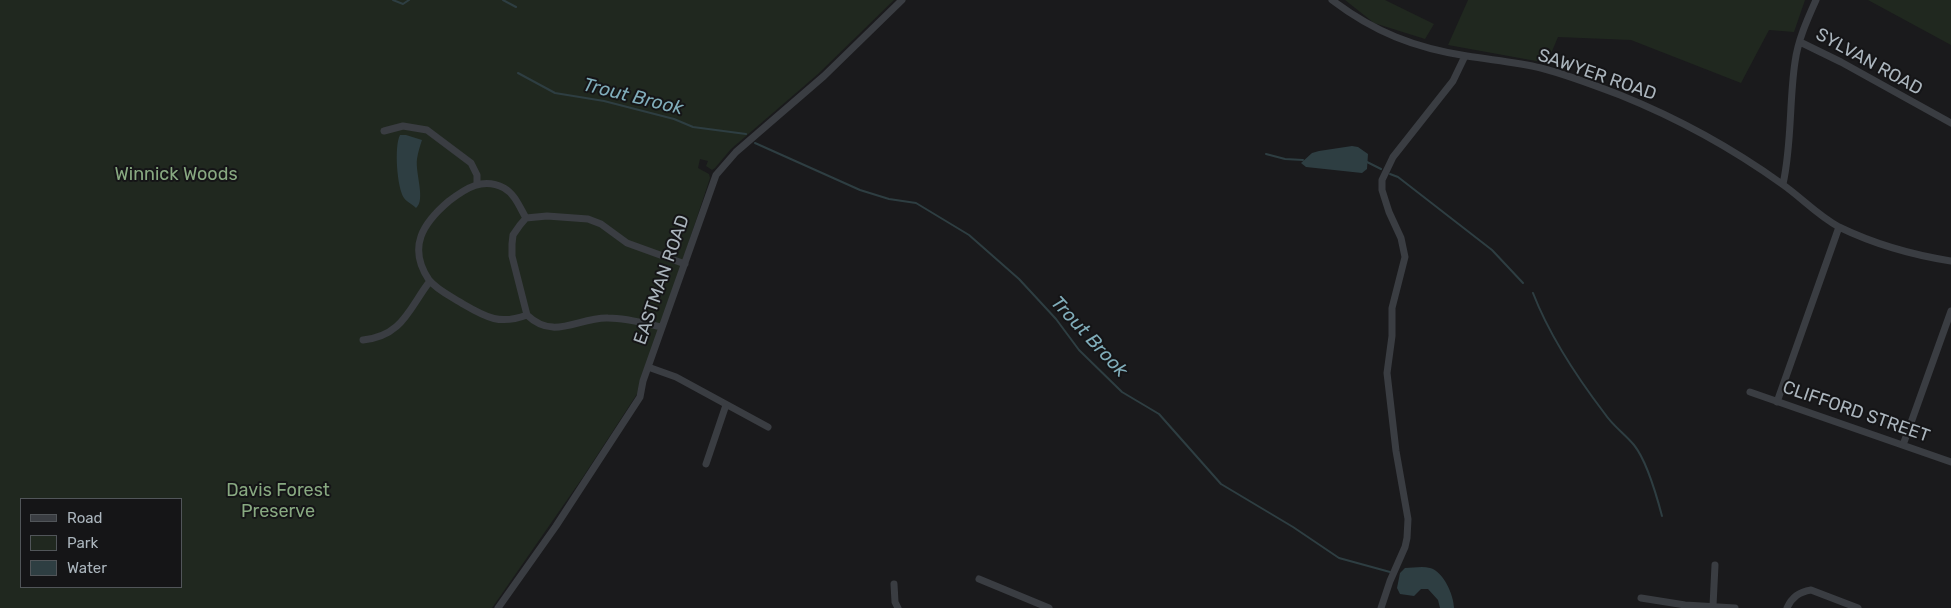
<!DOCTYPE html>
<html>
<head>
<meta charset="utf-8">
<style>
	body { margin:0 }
	#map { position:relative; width:1951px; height:608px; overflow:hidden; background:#1a1a1c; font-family:Rubik,sans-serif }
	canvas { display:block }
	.legend { position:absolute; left:20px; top:498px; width:162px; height:90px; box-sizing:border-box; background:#151517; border:1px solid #515559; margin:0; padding:6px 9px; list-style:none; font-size:15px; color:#abb5bd }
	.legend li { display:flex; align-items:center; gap:10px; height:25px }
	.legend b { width:25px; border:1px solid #515559 }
</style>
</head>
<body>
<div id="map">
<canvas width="1951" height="608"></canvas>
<ul class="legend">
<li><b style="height:6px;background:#3a3d42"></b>Road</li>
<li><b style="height:14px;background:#20281f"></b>Park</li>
<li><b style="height:14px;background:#2e3e42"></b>Water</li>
</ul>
</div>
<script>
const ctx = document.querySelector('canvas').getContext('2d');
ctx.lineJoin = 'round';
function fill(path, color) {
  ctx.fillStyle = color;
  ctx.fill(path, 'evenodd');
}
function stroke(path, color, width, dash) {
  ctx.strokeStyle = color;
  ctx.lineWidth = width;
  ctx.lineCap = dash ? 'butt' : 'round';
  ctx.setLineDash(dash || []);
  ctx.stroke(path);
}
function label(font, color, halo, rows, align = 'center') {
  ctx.font = font + ' Rubik,sans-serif';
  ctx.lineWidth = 4;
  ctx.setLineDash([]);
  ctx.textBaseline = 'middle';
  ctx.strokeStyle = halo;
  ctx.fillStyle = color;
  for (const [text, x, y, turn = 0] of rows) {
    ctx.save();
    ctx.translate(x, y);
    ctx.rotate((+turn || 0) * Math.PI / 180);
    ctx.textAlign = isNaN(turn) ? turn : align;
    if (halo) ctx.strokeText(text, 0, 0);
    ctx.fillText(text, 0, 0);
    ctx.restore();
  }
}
fill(new Path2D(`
	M0 0H894L818 74 731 149 715 168 712 170 706 166 708 161 700 159 698 168 709 174 710 178 643 381 637 394 583 477 492 608H0ZM21 499H181V587H21Z
	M1345 0H1385L1434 24 1425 39 1374 23Z
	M1468 0H1805L1794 32 1769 30 1741 83 1631 40 1558 37 1547 63 1448 45Z
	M1868 0H1951V45Z`), '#20281f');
fill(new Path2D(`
	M400 135H406L422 140C420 146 418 152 417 159 415 173 426 200 416 208 413 205 406 201 404 198 397 188 394 146 400 135Z
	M1352 146 1358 147 1368 154 1367 169 1362 173 1306 167 1301 163 1312 153 1319 151Z
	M1405 568C1413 568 1422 566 1430 568 1443 571 1454 595 1454 608H1440L1438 600 1428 589H1421L1414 596 1400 594 1397 588 1400 573Z`), '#2e3e42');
stroke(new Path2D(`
	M393 0 403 4 409 0
	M503 0 516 7
	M518 73 555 93 604 101 674 119 693 127 746 134
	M755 143 860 190 889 199 916 203 969 235 1019 279 1056 319 1079 350 1122 392 1159 414 1221 484 1293 527 1339 558 1390 572
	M1266 154 1285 159 1303 160
	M1367 162 1381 169
	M1390 174 1398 177 1492 250 1523 283
	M1533 293C1550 337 1576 376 1605 414 1613 426 1625 434 1634 445 1646 460 1657 497 1662 516`), '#2e3e42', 2);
stroke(new Path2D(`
	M1332 0C1374 32 1415 48 1467 56 1491 60 1517 62 1541 68 1568 75 1594 85 1620 95 1677 118 1732 148 1782 184 1802 198 1817 215 1839 227 1874 244 1913 255 1951 261
	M1800 42 1841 62 1951 123
	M384 131 403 126 427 130 471 163 477 175V184
	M1783 184C1792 144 1789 102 1795 62 1798 40 1807 20 1816 0
	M526 218C520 208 515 194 504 188 483 177 466 188 449 201 423 223 407 247 429 280 437 290 452 297 463 304 487 318 500 325 527 315
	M661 327C644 323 626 318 608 318 578 317 554 341 527 315L512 256V244L513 235 520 225 526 218 547 216 588 219 601 224 627 243 685 264
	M363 340C403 336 409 308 430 281
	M648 367 676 377 768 427
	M1750 392 1951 462
	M1777 402 1839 227
	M1903 445 1951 311
	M706 464 726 405
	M979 579 1049 608
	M894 584 895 602 898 608
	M1641 598 1685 605 1735 608
	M1713 606 1715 565
	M498 608 556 526 640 397 643 381 716 175 736 152 824 76 902 0
	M1381 608 1390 581 1405 547 1407 538 1408 519 1396 451 1387 373 1392 336V308L1405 257 1401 238 1389 212 1382 190V180L1393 157 1453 81 1465 56
	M1787 608C1792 597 1799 592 1811 590L1858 608`), '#3a3d42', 7);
label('18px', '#abb5bd', '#151517', [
	["SYLVAN ROAD",1869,62,29],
	["SAWYER ROAD",1597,75,19],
	["EASTMAN ROAD",662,280,-71],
	["CLIFFORD STREET",1856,412,19]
]);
label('18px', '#88a981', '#151517', [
	["Winnick Woods",176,175],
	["Davis Forest",278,491],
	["Preserve",278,512]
]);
label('italic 19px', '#80adba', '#151517', [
	["Trout Brook",633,97,14],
	["Trout Brook",1089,337,47]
]);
</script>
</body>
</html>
